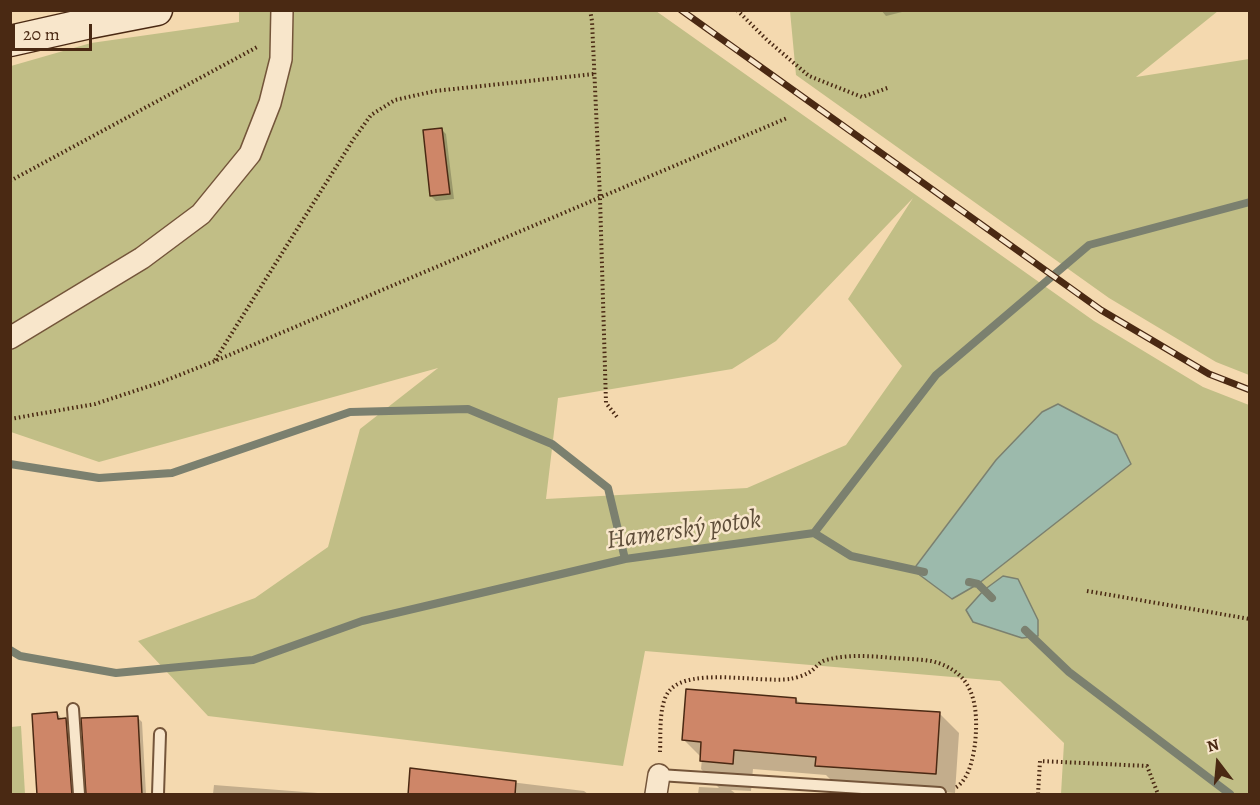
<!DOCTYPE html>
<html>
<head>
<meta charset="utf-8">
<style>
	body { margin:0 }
	#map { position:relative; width:1260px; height:805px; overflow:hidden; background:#f4d9af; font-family:Alegreya,serif }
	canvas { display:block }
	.frame { position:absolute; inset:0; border:12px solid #4a2913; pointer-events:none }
	.north { position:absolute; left:1188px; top:733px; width:60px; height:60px; -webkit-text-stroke:4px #f8e6cb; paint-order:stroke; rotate:344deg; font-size:16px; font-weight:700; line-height:24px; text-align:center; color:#4a2913 }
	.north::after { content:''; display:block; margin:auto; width:21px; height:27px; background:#4a2913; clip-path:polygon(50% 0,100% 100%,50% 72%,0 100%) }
	.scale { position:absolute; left:12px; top:24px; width:80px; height:27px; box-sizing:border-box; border:3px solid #4a2913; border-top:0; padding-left:8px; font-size:18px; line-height:21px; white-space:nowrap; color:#4a2913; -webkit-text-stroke:4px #f8e6cb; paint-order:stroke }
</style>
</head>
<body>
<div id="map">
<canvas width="1260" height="805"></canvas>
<div class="frame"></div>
<div class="north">N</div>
<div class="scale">20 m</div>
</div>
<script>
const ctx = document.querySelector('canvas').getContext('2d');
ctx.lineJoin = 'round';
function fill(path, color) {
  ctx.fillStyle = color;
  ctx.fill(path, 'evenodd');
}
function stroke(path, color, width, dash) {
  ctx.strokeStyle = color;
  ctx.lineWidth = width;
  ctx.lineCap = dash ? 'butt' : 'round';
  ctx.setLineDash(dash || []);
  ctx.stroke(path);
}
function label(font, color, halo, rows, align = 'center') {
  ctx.font = font + ' Alegreya,serif';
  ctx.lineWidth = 5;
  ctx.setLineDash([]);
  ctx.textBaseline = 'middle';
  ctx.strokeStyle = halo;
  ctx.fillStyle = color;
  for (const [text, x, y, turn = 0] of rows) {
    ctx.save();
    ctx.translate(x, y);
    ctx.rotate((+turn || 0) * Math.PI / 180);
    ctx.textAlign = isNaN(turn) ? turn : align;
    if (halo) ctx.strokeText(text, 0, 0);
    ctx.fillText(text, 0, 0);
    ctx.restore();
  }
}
fill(new Path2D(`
	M239 11H656L1094 321 1203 387 1249 405V794H1061L1064 743 1000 681 645 651 623 766 208 716 138 641 255 598 328 547 360 429 438 368 99 462 11 432V66L91 43 239 22ZM913 198 848 299 902 366 846 445 747 488 546 499 558 398 732 369 776 341ZM996 460 1004 564 978 584 951 599 913 569Z
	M790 11H1218L1136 77 1249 59V375L1216 362 1109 298 796 75Z
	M21 726 25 794H11V727Z`), '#c1be86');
const water = new Path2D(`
	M1058 404 1117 435 1131 464 978 584 952 599 913 570 996 460 1042 412Z
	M1003 576 1018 579 1038 620V636L1022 638 973 622 966 610 984 590Z`);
fill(water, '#9cbaac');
stroke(water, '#7b806f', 1.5);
fill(new Path2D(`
	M881 10H910L886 16Z
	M441 129 446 134 454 199 436 201 431 196Z
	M796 699 801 704 940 714 959 733 955 793 836 785 826 775 753 769 751 791 731 790 736 794H698L699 787 719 788 701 769 702 758 684 740Z
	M57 713 61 718V720H66L70 725 75 794H39Z
	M137 717 142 722 146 794H88Z
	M412 770 584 791 588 794H410Z
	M214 785 331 794H213Z`), '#0003');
stroke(new Path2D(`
	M10 464 99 478 172 473 350 412 468 409 552 444 608 488 625 559
	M814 533 851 556 924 572
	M969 582 978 584 992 598
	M1025 630 1069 672 1230 794
	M10 650 20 656 116 673 253 660 362 621 625 559 814 533 936 375 1089 245 1250 202`), '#7b806f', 8);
const building = new Path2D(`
	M442 128 450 194 430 196 423 130Z
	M686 689 796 698V703L940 712 936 774 815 766 816 757 734 750 733 764 700 761 701 742 682 740Z
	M57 712 58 719 66 718 72 795H37L32 714Z
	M138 716 142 795H86L81 718Z
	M410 768 516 781 515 795H408Z`);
fill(building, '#ce8668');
stroke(building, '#4a2913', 1.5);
const lane = new Path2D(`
	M73 709 79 794
	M659 775 940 793
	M158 794 160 734`);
const street = new Path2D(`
	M10 338 142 258 201 214 250 154 270 103 281 59 282 10
	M656 794 659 775`);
const secondary = new Path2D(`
	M10 41 90 23 157 10`);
stroke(lane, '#74553a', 14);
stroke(street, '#74553a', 24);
stroke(secondary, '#4a2913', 33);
stroke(new Path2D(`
	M590 10 592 21 600 198 606 403 617 417
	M737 10 767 40 809 76 862 97 890 87
	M10 181 259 46
	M215 360 353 140 371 115 395 100 435 91 594 74
	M10 419 95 404 159 383 215 361 787 118
	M1087 591 1250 619
	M660 752C661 735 658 703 670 690 690 667 760 683 790 679 795 678 803 676 808 673 815 670 818 662 826 660 848 654 871 656 894 658 906 659 919 659 931 661 974 671 979 705 975 744 973 758 969 780 955 788
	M1038 794 1040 761 1147 766 1158 794`), '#4a2913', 4, [1.5, 3]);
stroke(lane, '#f8e6cb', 10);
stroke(street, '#f8e6cb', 21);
stroke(secondary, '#f8e6cb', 30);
const rail = new Path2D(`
	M681 10 1101 310 1209 374 1250 390`);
stroke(rail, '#4a2913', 7);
stroke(rail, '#f8e6cb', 4.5, [14]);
label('italic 26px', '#5e4d39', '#f8e6cb', [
	["Hamerský potok",684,531,-8]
]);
</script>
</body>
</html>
